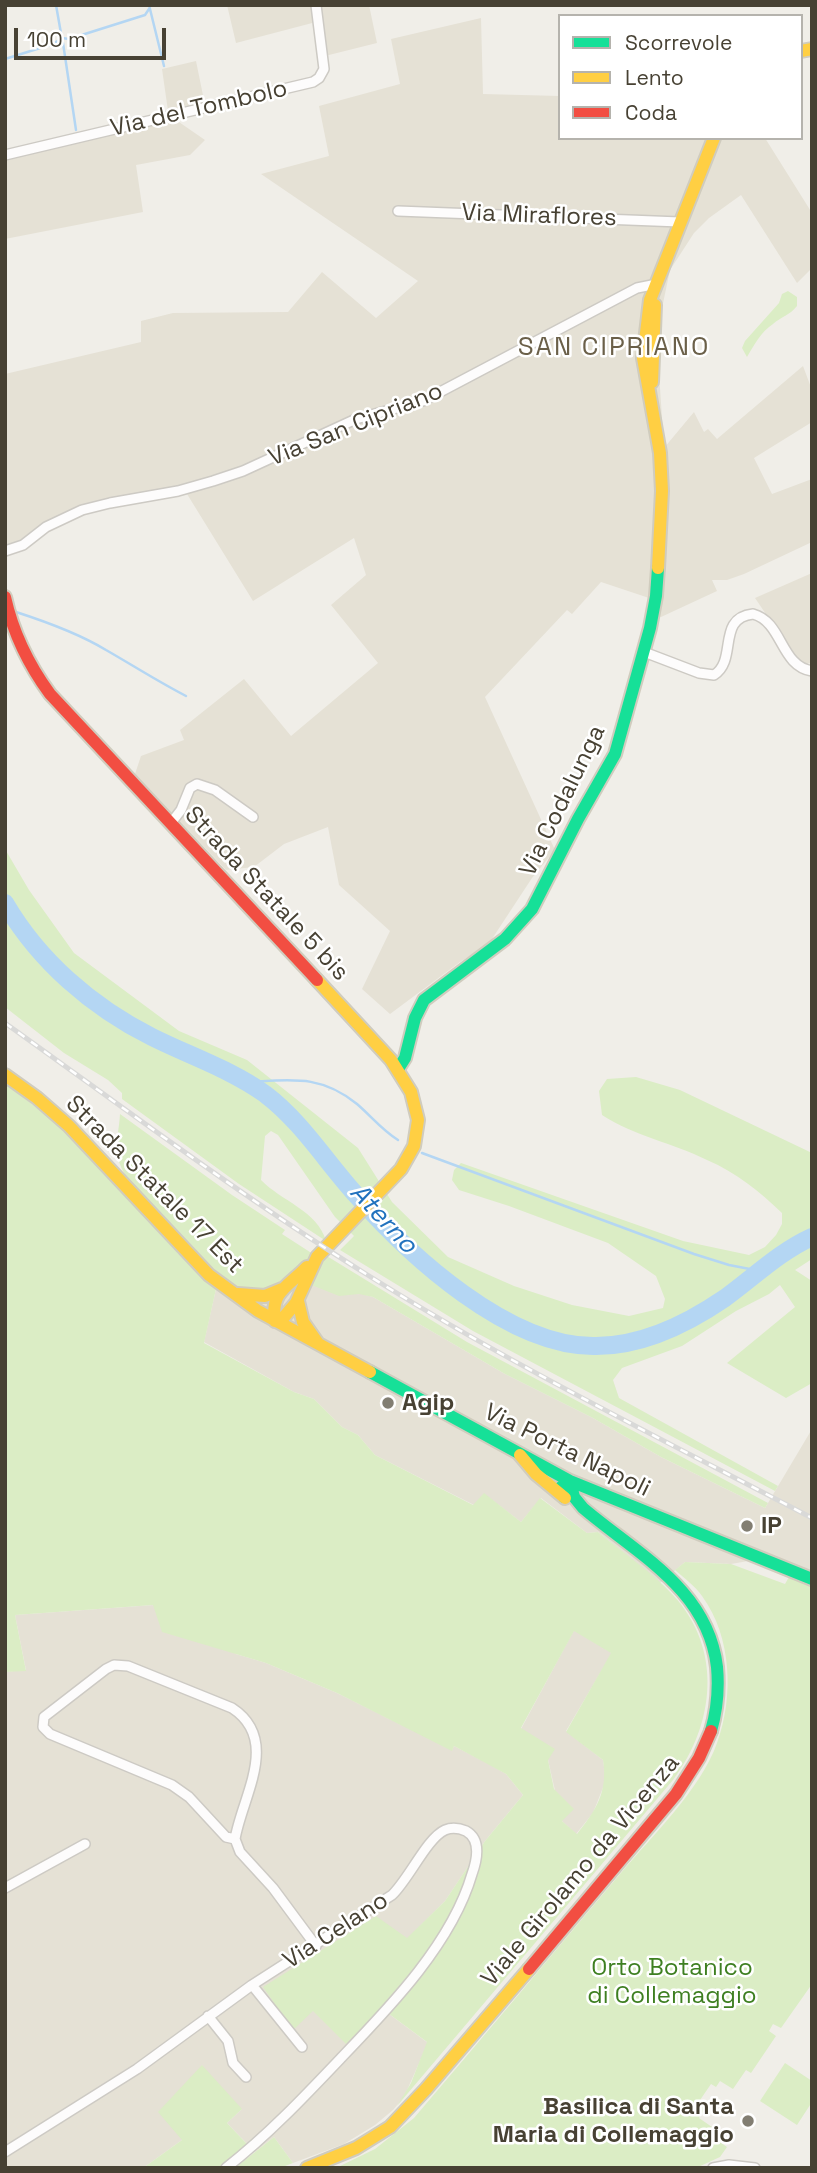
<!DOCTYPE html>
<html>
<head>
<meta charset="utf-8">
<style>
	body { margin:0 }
	#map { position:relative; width:817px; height:2173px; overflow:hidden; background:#f0eee8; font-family:"Space Grotesk",sans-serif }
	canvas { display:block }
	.frame { position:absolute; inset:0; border:7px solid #474133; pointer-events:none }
	.legend { position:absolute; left:558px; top:14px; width:245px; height:126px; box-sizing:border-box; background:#fff; border:2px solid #b5b3ad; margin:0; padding:9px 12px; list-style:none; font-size:21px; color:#474133 }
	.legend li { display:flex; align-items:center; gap:14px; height:35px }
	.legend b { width:35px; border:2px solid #b5b3ad }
	.scale { position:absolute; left:14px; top:28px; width:152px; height:32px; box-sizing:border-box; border:4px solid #474133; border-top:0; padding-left:9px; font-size:21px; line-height:24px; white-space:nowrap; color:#474133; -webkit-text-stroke:5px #fff; paint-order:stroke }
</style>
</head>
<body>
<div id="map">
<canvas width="817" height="2173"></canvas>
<div class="frame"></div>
<ul class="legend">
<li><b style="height:9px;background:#16e098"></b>Scorrevole</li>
<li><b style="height:9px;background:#ffcf43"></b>Lento</li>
<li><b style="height:9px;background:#f24e42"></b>Coda</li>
</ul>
<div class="scale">100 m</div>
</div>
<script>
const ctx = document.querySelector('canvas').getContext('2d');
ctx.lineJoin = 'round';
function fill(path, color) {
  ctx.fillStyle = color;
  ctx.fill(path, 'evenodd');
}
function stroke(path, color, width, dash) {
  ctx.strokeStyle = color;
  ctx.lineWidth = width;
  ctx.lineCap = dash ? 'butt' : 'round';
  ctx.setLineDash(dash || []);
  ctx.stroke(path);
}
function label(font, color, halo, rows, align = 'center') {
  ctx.font = font + ' "Space Grotesk",sans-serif';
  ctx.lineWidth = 5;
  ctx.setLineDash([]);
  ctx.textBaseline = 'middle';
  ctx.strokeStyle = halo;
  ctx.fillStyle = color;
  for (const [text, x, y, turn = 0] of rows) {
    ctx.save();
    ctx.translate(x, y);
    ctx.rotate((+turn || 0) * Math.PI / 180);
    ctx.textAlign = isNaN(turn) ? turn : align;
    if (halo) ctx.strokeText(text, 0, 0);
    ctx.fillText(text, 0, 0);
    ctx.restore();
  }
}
fill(new Path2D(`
	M227 5H369L377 43 321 57 316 22 236 43Z
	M481 18 483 94 560 96V138H765L812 213V268L797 283 741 195 709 218 694 233 670 270 662 308 659 373 664 448 694 412 704 432 708 429 717 439 803 366 812 390V422L754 458 772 494 812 479V542L744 574 727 580H712L717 591 661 617 647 615 649 598 601 582 572 614 567 610 485 697 555 850 532 878 488 945 460 962 390 1014 362 989 390 931 339 885 328 827 284 844 254 867 226 870 135 774 141 756 184 740 180 730 244 679 291 736 378 663 331 605 366 575 354 538 253 601 187 494 123 504 92 512 46 531 25 548 6 554 5 374 141 342V321L173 313 288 312 322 272 376 318 418 281 261 174 329 156 319 106 400 84 391 39Z
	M196 61 206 110 176 117V120L205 140 190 155 136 165 143 212 5 239V152L168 111 162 69Z
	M812 573V665L810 663 805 665 799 663 755 598Z
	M293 1274 373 1297 505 1374 593 1418 661 1457 765 1508 812 1429V1586L748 1561 731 1564 685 1562 660 1583 598 1532 587 1533 541 1498 521 1522 484 1494 474 1505 375 1455 358 1435 342 1427 314 1399 294 1392 204 1342 216 1289 224 1278Z
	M154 1605 236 1654 266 1663 337 1693 452 1750 454 1746 491 1765 506 1774 523 1795 485 1841 445 1901 407 1939 313 2011 381 2008 428 2043 404 2097 393 2110 375 2125 344 2144 293 2163 274 2137 255 2152 227 2123 242 2109 182 2140 143 2168H5V1672L26 1670 15 1615Z
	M574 1630 612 1653 566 1731 603 1760 606 1780 593 1813 576 1834 562 1821 548 1760 521 1729Z`), '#e5e1d5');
fill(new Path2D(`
	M788 291 797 297V306C790 315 781 317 773 324 761 332 754 345 747 357L742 348 745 341 779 303 782 294Z
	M5 849 29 890 74 953 179 1031 247 1060 358 1148 392 1202 448 1257 514 1286 572 1305 629 1316 663 1308 665 1299 656 1276 608 1243 509 1206 459 1190 452 1180 454 1170 461 1163 683 1241 749 1255 765 1247 776 1235 782 1224V1213C759 1191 737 1173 707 1160 673 1143 634 1136 602 1115L599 1091 607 1079 636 1077 680 1090 812 1153V1259L795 1270 812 1281V1383L786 1398 727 1363 795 1307 780 1285 769 1294 736 1311 682 1346 622 1368 613 1380 619 1398 778 1486 775 1491 473 1331 340 1250 354 1236 335 1217 278 1135 271 1131 265 1136 261 1180C281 1201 318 1211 326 1241L239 1184 122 1099V1093L108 1080 64 1053 5 1007Z
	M5 1083 66 1131 177 1252 216 1289 204 1343 294 1392 314 1399 342 1427 358 1435 375 1455 473 1505 484 1493 521 1522 540 1498 587 1533 598 1532C623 1553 651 1571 673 1595 723 1649 715 1724 673 1780L397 2106 411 2083 427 2042 381 2008 346 2044 313 2011 293 2030 263 1987 376 1916 407 1938 445 1901 485 1841 523 1795 506 1774 454 1746 452 1751 337 1693 266 1663 162 1632 153 1605 15 1615 26 1671 5 1672ZM574 1631 611 1653 566 1732 603 1760C608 1792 596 1810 577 1834L562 1821 574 1809 554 1789 548 1760 555 1749 521 1728Z
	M120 1114 232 1195 285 1230 282 1234 313 1254 317 1250 467 1342 768 1503 765 1508 661 1457 593 1418 505 1374 373 1297 359 1294 339 1296 309 1284 268 1291 238 1287 211 1267 127 1179C110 1147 118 1146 120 1114Z
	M685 1562 731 1564 785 1584 789 1577 812 1586V1984L781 2028 773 2024 769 2031 776 2036 751 2073 746 2070 733 2089 720 2081 716 2087 711 2084 698 2103 705 2108 699 2118 712 2127 708 2134 727 2147 720 2157 696 2168H336L375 2149 414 2118C483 2037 551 1956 620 1874 651 1837 701 1789 717 1743 734 1697 732 1637 702 1596 695 1586 684 1578 675 1570Z
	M785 2063 812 2081V2102L797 2125 760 2101Z
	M202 2065 242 2109 227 2123 247 2144 218 2168H143L182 2140 158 2112Z
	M274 2137 293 2163 280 2168H235Z`), '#dbedc5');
stroke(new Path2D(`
	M56 5 62 39
	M149 5 164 66
	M63 43 76 130
	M5 59 53 44 62 38 69 39 145 15 149 9
	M16 612C47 622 78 633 106 650 134 666 157 681 186 696
	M247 1082C291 1080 320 1074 357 1104 371 1116 382 1130 398 1140
	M422 1153 694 1254 729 1265 760 1271`), '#b4d6f3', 2.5);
stroke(new Path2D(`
	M5 903C39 961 92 1007 152 1037 190 1056 230 1069 265 1094 302 1122 326 1162 357 1196 410 1256 508 1346 593 1346 639 1347 687 1324 725 1298 754 1277 779 1252 812 1237`), '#b4d6f3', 18);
const street = new Path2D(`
	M5 155 313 82 319 78 324 69 316 5
	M398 211 680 222
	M5 551 23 545 46 527 82 510 110 503 178 491 213 481 243 471 356 419 423 401 637 288 657 284
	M644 652 699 673 714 675C738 660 716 618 753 614 783 622 780 666 812 671
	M171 823 181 810 190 788 197 784 215 790 253 817
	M235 1839C242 1797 281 1740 232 1708L128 1666 114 1665 106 1669 44 1717 43 1727 50 1734 172 1785 189 1797 226 1837 235 1839 240 1852 273 1888 316 1946
	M5 1888 85 1844
	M252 1985 302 2047
	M208 2016 228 2041 233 2063 246 2077
	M5 2152 137 2069 252 1985 392 1895C409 1879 427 1838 445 1830 452 1827 459 1828 466 1831 482 1840 477 1860 472 1874 452 1943 390 2007 341 2058 304 2097 268 2135 226 2168
	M713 2168 729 2165 755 2168`);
const fast = new Path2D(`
	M398 1069 405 1058 415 1018 424 1000 505 939 532 909 578 819 615 754 650 628 656 596 658 568
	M370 1372 570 1481 812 1579
	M564 1497 561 1487 570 1481 574 1497 583 1508C637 1554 708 1589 717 1667 719 1689 717 1710 711 1731`);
const slow = new Path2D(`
	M801 51 812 49
	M652 382 655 305
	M658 568 662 491 660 453 643 358 650 300 714 138
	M5 1075 37 1098 69 1126 209 1275 258 1311 370 1372
	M238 1294 265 1296 282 1289
	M298 1301 303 1322 317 1342
	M275 1321 284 1317 296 1303 317 1257 401 1169 414 1146 418 1120 411 1092 391 1060 317 980
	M275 1321C270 1291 289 1286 307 1267
	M520 1455 536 1474 565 1498
	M307 2168 356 2148 390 2127 426 2089 529 1969`);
const jam = new Path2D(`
	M5 597C13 633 28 664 50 694L317 980
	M529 1969 676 1794 699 1758 711 1731`);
stroke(street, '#cdcac4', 12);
stroke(fast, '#d0ccbe', 16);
stroke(slow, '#d0ccbe', 16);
stroke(jam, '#d0ccbe', 16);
stroke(street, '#fdfcfc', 9);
stroke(fast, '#16e098', 12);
stroke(slow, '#ffcf43', 12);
stroke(jam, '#f24e42', 12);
const rail = new Path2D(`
	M5 1023C124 1108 241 1196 366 1274 509 1364 662 1439 812 1518`);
stroke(rail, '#d9d9d8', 5);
stroke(rail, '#fff', 2.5, [8]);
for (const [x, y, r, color] of [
	[388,1403,7,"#827e72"],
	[747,1526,7,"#827e72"],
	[748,2121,7,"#827e72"]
]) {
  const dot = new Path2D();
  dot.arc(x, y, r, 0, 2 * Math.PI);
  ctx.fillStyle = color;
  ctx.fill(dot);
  stroke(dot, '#fff', 2.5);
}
label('24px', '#474133', '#fff', [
	["Via del Tombolo",199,109,-13],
	["Via Miraflores",539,216,2],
	["Via San Cipriano",356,425,-22],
	["Via Codalunga",563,801,-64],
	["Strada Statale 5 bis",266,894,47],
	["Strada Statale 17 Est",154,1185,45],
	["Via Porta Napoli",567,1451,26],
	["Viale Girolamo da Vicenza",581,1871,-50],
	["Via Celano",336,1931,-33]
]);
label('bold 24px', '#474133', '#fff', [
	["Agip",402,1403],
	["IP",761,1526],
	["Basilica di Santa",734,2107,"right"],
	["Maria di Collemaggio",734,2135,"right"]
], 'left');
label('24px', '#3e7f21', '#fff', [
	["Orto Botanico",672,1968],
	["di Collemaggio",672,1996]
]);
ctx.letterSpacing = '2px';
label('26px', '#6b6049', '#fff', [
	["SAN CIPRIANO",614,348]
]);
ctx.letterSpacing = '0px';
label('italic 26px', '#2172be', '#fff', [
	["Aterno",383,1219,47]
]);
</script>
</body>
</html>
